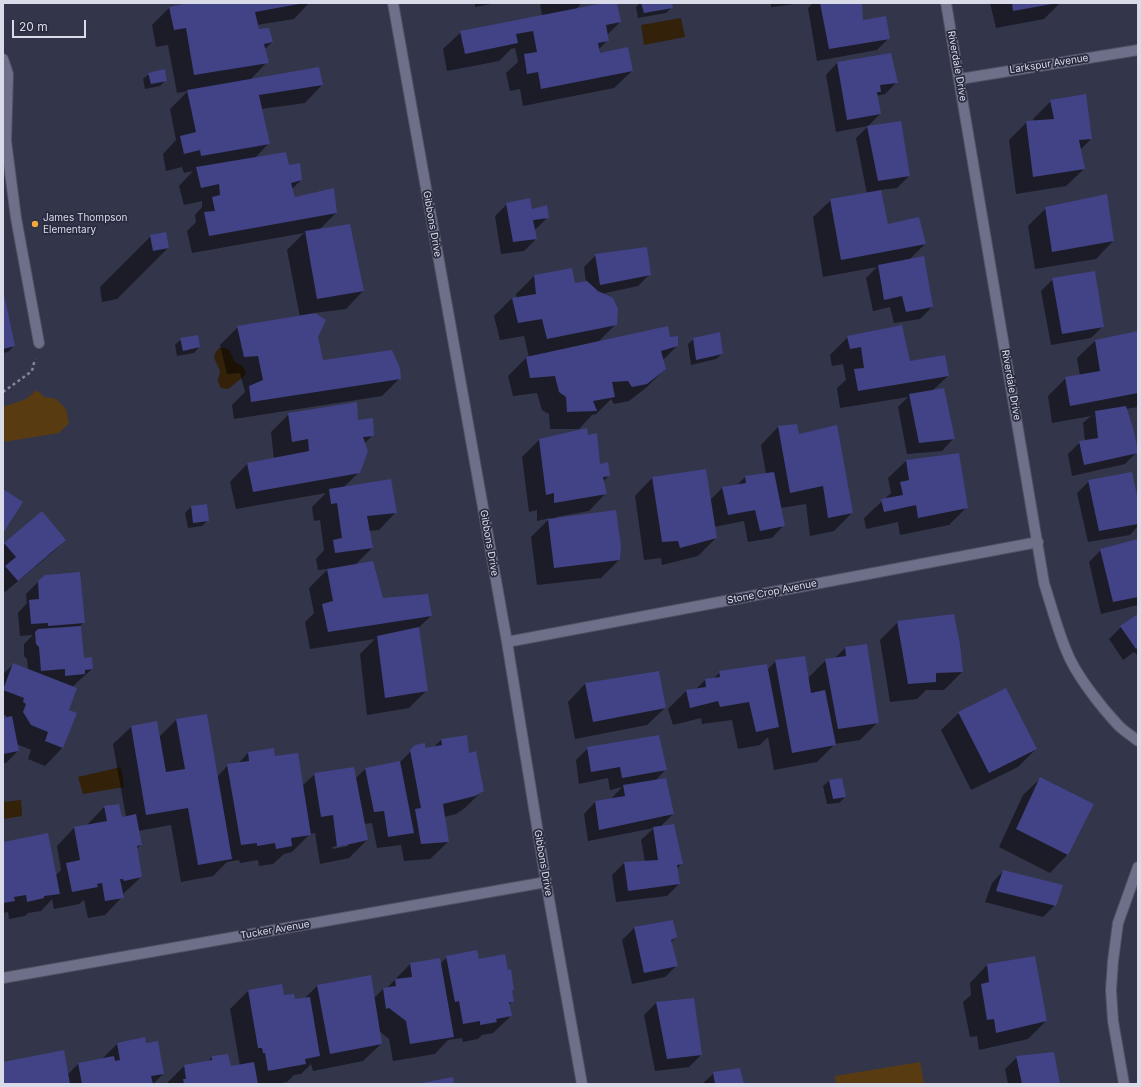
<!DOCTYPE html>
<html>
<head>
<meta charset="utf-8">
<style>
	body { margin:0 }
	#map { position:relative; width:1141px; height:1087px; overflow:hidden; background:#33354a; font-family:Inter,sans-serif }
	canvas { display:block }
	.frame { position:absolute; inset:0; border:4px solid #d9dbe9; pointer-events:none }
	.scale { position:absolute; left:12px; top:20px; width:74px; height:18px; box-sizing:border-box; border:2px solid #d9dbe9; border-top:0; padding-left:5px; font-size:12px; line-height:14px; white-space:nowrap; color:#d9dbe9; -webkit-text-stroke:3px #292b3f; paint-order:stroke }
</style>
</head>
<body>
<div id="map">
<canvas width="1141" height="1087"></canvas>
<div class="frame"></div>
<div class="scale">20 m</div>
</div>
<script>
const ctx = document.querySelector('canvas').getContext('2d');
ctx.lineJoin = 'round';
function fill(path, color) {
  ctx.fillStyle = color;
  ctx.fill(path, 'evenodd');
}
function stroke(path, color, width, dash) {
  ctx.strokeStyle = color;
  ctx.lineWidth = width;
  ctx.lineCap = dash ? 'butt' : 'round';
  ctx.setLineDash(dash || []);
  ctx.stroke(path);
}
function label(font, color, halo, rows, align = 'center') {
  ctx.font = font + ' Inter,sans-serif';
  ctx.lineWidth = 3.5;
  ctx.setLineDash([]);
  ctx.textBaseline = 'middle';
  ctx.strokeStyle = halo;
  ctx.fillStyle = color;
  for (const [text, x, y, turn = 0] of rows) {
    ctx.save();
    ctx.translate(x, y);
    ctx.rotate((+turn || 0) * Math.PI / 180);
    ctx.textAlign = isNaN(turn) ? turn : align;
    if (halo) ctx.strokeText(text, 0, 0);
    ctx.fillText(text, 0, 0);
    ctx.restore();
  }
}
fill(new Path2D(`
	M37 390 44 397 56 399 66 409 69 423 59 433 3 442V407L26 399Z
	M920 1062 924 1084H836L835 1076Z`), '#593b11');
fill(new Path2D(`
	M681 18 685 37 644 45 641 25Z
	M219 348H224L229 350 235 362 243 367 246 373 243 377 228 389 221 388C214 376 222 378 219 369 216 358 210 359 219 348Z
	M121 767 124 787 83 794 78 777Z
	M21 800 22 816 3 819V802Z`), '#33210a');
fill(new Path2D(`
	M194 3H309L294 19 257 25 258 31 272 42 265 49 267 62 250 80 322 85 305 103 261 109 269 143 254 159 288 166 301 180 292 189 294 198 336 213 319 230 363 291 346 309 314 313 317 337 322 361 400 378 382 396 234 419 232 405 245 392 240 373 227 374 220 345 238 327 300 317 287 250 304 233 192 253 187 231 196 222 195 215 202 207V201L184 205 179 186 193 171 184 173 182 167 166 171 163 154 176 140 170 109 188 91 177 93 168 45 156 47 152 25 170 7Z
	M475 3H497L475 7Z
	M540 3H582L576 9 609 3H616L620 22 607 35 608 40 598 50 599 54 632 71 614 88 523 106 520 89 510 91 506 73 518 62 515 48 511 49 499 61 447 71 443 49 461 32 542 16Z
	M640 3H671L672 7 666 13 638 18 636 7Z
	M771 3H803L771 7Z
	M813 3H861L862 21 889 38 877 50 817 61 808 8Z
	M990 3H1060L1044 19 996 28Z
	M837 63 897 82 885 94 876 96 880 114 868 126 836 132 826 75Z
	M149 74 166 80 160 86 145 89 143 79Z
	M1051 101 1091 139 1080 150 1084 169 1066 186 1016 194 1009 140 1027 122 1034 121 1033 119Z
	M867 127 909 176 897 188 880 190 887 225 925 244 909 260 932 307 920 319 894 323 890 307 873 311 866 278 877 267 823 277 813 217 831 200 867 194 856 138Z
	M507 204 531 210 548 217 536 229H534L536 239 524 251 501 254 495 216Z
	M1046 208 1113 241 1096 259 1035 269 1028 226Z
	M151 236 168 248 117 299 102 302 100 287Z
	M596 255 650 274 638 286 601 294 616 324 598 342 670 338 677 346 663 360 665 369 647 387 629 401 614 404 611 399 596 414 592 415 579 429H550L549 414 542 410 537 393 513 396 508 376 526 358 529 357 524 336 500 340 494 316 512 298H517L516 294 534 276 571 269 574 284 586 282 584 267Z
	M1053 279 1103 326 1091 338 1051 345 1041 291Z
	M3 290 14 346 8 352 3 353Z
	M1138 332V407L1126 409 1137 452 1125 464 1072 476 1068 454 1080 442 1085 441 1083 423 1091 416 1052 423 1048 396 1066 378 1080 376 1077 358 1095 341Z
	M848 337 909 362 948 376 932 391 953 439 942 451 907 454 898 407 908 397 840 408 837 388 846 380 843 364 832 366 830 355Z
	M181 339 199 347 194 353 177 356 175 345Z
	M694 339 722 354 716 359 691 365 688 344Z
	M289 414 357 422 373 435 364 444 359 472 344 487 396 512 379 530 369 531 372 548 355 565 382 599 431 616 418 628 427 690 409 708 367 715 360 654 375 639 310 649 305 622 314 613 309 588 328 569 318 570 316 559 324 550 320 520 314 521 312 507 326 493 236 509 230 482 247 464 274 459 271 432Z
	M778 427 798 435 852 513 834 531 810 536 806 504 780 508 783 526 772 538 748 542 744 521 714 527 716 538 698 556 662 565 661 558 644 560 635 496 652 478 710 500 722 488 736 486 745 477 766 474 761 445Z
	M587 436 599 466 609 475 603 482 606 493 589 511 556 517V519L619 560 601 578 537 585 531 537 550 518 537 521V510L529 512 522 457 540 439Z
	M906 461 967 507 949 525 900 535 898 522 866 529 864 518 891 493 888 478Z
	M1089 481 1138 505V526L1130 535 1088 542 1077 493Z
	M206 505 208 520 202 526 188 528 185 513 191 507Z
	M42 513 65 540 53 552 5 592 3 589 4 569 3 545Z
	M1138 543V605L1101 614 1089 562 1101 550Z
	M38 582 84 622 80 626 83 659 92 669 72 687 67 710 76 714 62 748 45 766 28 759 31 750 17 744 18 751 6 763H3V719L6 718 7 716 3 714V674L14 664 28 669 27 659 24 656V644L33 635 20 636 18 613 27 603 26 594Z
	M1138 615V656L1134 652 1123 660 1109 639 1121 627Z
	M898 622 962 672 944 690H926L917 699 890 702 880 640Z
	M866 645 878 722 860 740 835 744 817 762 774 770 768 737 760 745 738 749 732 720 702 724 701 718 673 725 668 709 686 691 695 690 705 680 713 679 720 672 767 670 776 661 808 678 826 660 834 659 845 648Z
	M585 684 665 708 647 725 575 739 568 702Z
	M959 713 1036 749 1018 767 971 790 941 730Z
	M176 720 217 777 228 765 238 764 248 753 274 758 302 786 315 774 355 779 365 769 400 762 411 751 433 748 441 740 466 736 469 754 482 791 465 808 456 814 444 817 448 842 430 859 404 861 401 845 377 848 372 823 364 824 367 840 349 858 320 864 315 833 310 834 292 852 284 854 273 864 259 866 258 860 240 863 239 860 227 862 213 876 181 882 171 825 138 831 141 845 136 849 141 877 122 895V897L105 915 88 918 84 900 79 904 54 909 52 899 41 911 28 913 25 916 9 919 8 912 3 913V843L55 876 61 870 57 846 74 828 87 825 104 807 121 818 126 817 113 744 131 727 159 737ZM348 844V846L333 849 332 847Z
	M588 748 665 770 655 781 673 814 660 827 682 863 677 869 679 884 667 896 616 902 612 875 624 863 645 862 641 840 654 828 588 841 584 814 595 802 612 799V798L622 787 610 790 608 778 579 784 576 760Z
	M1041 778 1093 804 1067 855 1050 873 999 847 1023 795Z
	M841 779 845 797 839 803 827 804 823 786 829 781Z
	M1003 871 1055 905 1043 917 985 902 992 883Z
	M672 921 676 937 671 942 676 966 665 977 632 984 622 940 634 928Z
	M447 957 478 960 507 971 513 989 511 992 512 1001 509 1005 511 1016 493 1033 482 1035 478 1039 463 1042 462 1038 448 1040 435 1054 393 1061 389 1039 379 1031 381 1044 363 1061 313 1071 311 1064 301 1074 294 1075 287 1082 274 1084H166L184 1066 208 1062 212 1057 230 1068 240 1066 230 1009 248 991 281 985 283 997 294 1000 305 998 317 986 374 998 383 989 387 988 410 964H440Z
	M987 965 1046 1021 1028 1039 979 1050 977 1036 970 1037 963 1002 971 995 970 983Z
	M656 1003 701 1055 689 1067 655 1071 644 1015Z
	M144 1039 145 1045 163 1074 153 1084H3V1063L67 1075 78 1064 101 1060 117 1044Z
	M1017 1057 1059 1084H1008L1005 1069Z
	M714 1073 742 1084H702Z`), '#0007');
fill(new Path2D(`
	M188 3H299V4L255 12 259 29 269 28 273 42 264 44 269 63 194 75 186 28 174 30 169 7Z
	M604 3H617L621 22 606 25 609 41 598 43 600 53 628 47 633 71 541 89 538 72 527 74 524 54 537 52 533 31 516 34 518 43 465 54 460 31Z
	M641 3H672L673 8 644 13Z
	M820 3H862L863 20 886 16 890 39 829 49Z
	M1012 3H1052V4L1013 11Z
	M891 53 898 83 880 85 881 92H877L881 114 847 120 837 62Z
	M319 67 323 85 259 95 270 144 201 156 200 150 184 154 180 136 196 132 187 90Z
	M165 69 167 81 151 84 148 73Z
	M1086 94 1092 139 1079 140 1085 169 1033 177 1026 121 1054 119 1050 100Z
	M901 121 910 176 878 181 867 126Z
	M286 152 289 165 300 163 302 180 291 183 295 197 334 188 337 213 209 236 204 212 215 211 212 197 220 195 219 184 201 188 196 167Z
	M881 190 888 224 919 217 926 244 841 260 830 199Z
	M1107 194 1114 241 1052 252 1045 207Z
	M530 198 532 209 547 205 549 218 533 220 537 239 513 242 506 203Z
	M350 224 364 291 317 299 305 231Z
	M166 232 169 248 153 251 150 235Z
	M647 247 651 275 600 285 595 254Z
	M924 256 933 307 906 312 902 296 884 300 878 265Z
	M572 268 575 283 587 281 598 291 613 298 618 309 617 325 547 339 542 319 518 323 512 298 536 294 534 275Z
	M1095 271 1104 327 1062 334 1052 278Z
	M3 289 15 346 3 349Z
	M315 313 326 320 318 337 323 360 392 350 400 368 401 379 251 402 249 386 263 380 258 356 244 357 237 326Z
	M902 325 910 361 945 355 949 376 858 391 854 369 864 368 861 347 850 349 847 336Z
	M668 326 670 337 678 336V346L661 351 666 369 647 384 632 387 628 381 612 382 615 397 593 401 597 411 567 412 566 397 559 392 555 376 530 378 526 357Z
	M1138 331V393L1070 406 1065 377 1100 371 1095 340Z
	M720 332 723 354 696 360 693 338Z
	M198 335 200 347 183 351 180 338Z
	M944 388 955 439 919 443 909 394Z
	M357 402 358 420 373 418 374 436 363 437 368 451 360 473 253 492 247 463 309 451 308 439 292 442 288 413Z
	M1126 406 1134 431 1138 453 1084 465 1079 441 1098 438 1095 411Z
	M797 424 799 434 837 425 853 513 828 518 823 486 790 493 778 426Z
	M587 428 588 435 597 433 600 464 608 462 610 476 603 477 607 494 554 503V493L546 495 539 439Z
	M959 453 968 508 918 518 916 505 884 512 881 499 903 495 900 482 909 480 906 460Z
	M706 469 717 538 680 548 678 541 662 542 652 477Z
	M774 472 785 526 760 531 755 510 728 515 722 487 746 483 745 476Z
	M1132 472 1138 500V524L1099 531 1088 480Z
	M391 479 397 513 367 516 373 548 335 553 333 540 342 538 337 503 331 504 329 489Z
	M3 489 23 502 3 533Z
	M207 504 209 521 193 523 191 506Z
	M616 510 621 546 620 560 554 568 548 519Z
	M42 511 66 540 18 581 5 566 16 557 4 543Z
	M1138 539V597L1113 602 1100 549Z
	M373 561 383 598 428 594 432 616 328 632 322 604 333 601 327 569Z
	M80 572 85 623 48 626V623L31 624 29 600 39 599 38 581 45 575Z
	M954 614 960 644 963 672 936 673V682L908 684 897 621Z
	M1138 614V647L1136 649 1120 626Z
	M81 626 84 658 92 657 93 669 85 670V674L65 676V669L41 671 39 647 36 644 35 632 38 629Z
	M419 627 428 691 385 698 377 636Z
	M867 644 879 723 838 729 825 659 846 656 845 647Z
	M805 656 811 693 825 690 836 745 792 753 775 660Z
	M13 663 77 688 69 710 77 713 63 748 45 741 48 732 31 725 23 712 26 704 23 702 24 698 3 690Z
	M767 664 779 727 756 732 749 702 720 707 718 701 690 708 686 690 706 687 705 679 720 677 719 671Z
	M659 671 666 708 593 722 585 683Z
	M1006 688 1037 749 989 773 958 712Z
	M207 714 232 859 198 865 188 808 146 815 131 726 157 721 166 772 185 769 176 719Z
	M12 716 19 751 3 754V718Z
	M467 735 469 753 476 751 484 791 475 796 443 804 449 842 421 844 415 809 421 808 410 750 415 745 425 743V748L442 745 441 739Z
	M659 735 667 770 622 778 620 767 591 772 587 747Z
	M274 748 275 756 298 753 311 835 291 838 292 846 276 849 275 843 257 846V843L241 845 227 764 249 761 248 752Z
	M400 761 414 833 388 837 384 811 374 812 365 768Z
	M354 767 368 840 337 847 333 815 321 817 314 773Z
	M1040 777 1094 804 1068 855 1016 829Z
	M666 778 674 814 599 830 595 801 625 796 623 785Z
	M842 778 846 797 833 799 829 780Z
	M119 804 122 817 136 814 142 845 137 846 142 877 124 881 123 879H120L124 898 105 901 102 883 97 884 98 887 72 892 66 863 80 860 74 827 107 821 104 806Z
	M674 824 683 864 677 865 680 884 628 891 624 862 658 860 653 827Z
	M48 833 60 894 44 896V898L27 902 26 895 14 897 15 901 3 903V842Z
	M1003 870 1063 885 1056 906 996 891Z
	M673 920 677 937 671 940 678 966 644 973 634 927Z
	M477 950 479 959 505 954 508 970 511 969 514 990H512L514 1002H509L512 1016 496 1019 497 1022 480 1025V1021L463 1024 459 1001 455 1002 446 956Z
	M1035 956 1047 1021 996 1033 994 1019 987 1020 981 984 989 982 987 964Z
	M440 958 454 1037 410 1044 406 1021 389 1008 386 1009 383 988 396 986 395 979 412 977 410 963Z
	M371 975 382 1044 330 1054 317 985Z
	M282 984 284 995 294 994 295 999 310 997 320 1056 305 1059 306 1064 268 1071 265 1053H263L262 1048H258L248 990Z
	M694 998 702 1055 667 1059 656 1002Z
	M145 1037 146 1043 158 1041 164 1074 151 1076 153 1084H82L78 1063 114 1056 115 1061 120 1060 117 1043Z
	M64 1050 70 1084H3V1062Z
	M1054 1052 1060 1084H1022L1016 1056Z
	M228 1054 231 1066 254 1062 258 1084H184L183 1079H186L184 1065 212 1060V1056Z
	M740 1068 744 1084H715L713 1072Z
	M453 1077 454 1084H421V1083Z`), '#424287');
const lane = new Path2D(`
	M3 59 8 74 6 141 16 218 39 343`);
const street = new Path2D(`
	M393 3 507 642 546 882 582 1084
	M946 3 1044 583C1051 605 1057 628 1066 650 1075 674 1101 707 1119 726 1124 731 1132 736 1138 741
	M960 79 1138 50
	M507 642 1038 542
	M3 978 546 882
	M1124 1084 1113 1021 1111 990 1113 961 1118 923 1138 867`);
stroke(lane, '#505164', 12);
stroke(street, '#505164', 12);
stroke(new Path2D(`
	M3 392 32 371 35 359`), '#858798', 2.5, [3, 3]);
stroke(lane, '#6d7088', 10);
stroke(street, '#6d7088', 10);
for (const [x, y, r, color] of [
	[35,224,4,"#f1a63f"]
]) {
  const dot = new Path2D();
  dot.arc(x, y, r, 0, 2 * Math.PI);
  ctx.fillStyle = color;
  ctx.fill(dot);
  stroke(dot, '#292b3f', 1.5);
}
label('10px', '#d9dbe9', '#292b3f', [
	["Larkspur Avenue",1049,64,-9],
	["Riverdale Drive",957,66,80],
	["Gibbons Drive",432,224,80],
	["Riverdale Drive",1011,385,80],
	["Gibbons Drive",489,543,80],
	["Stone Crop Avenue",772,592,-11],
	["Gibbons Drive",543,863,80],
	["Tucker Avenue",275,930,-10]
]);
label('10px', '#d9dbe9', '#292b3f', [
	["James Thompson",43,218],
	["Elementary",43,230]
], 'left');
</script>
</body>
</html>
